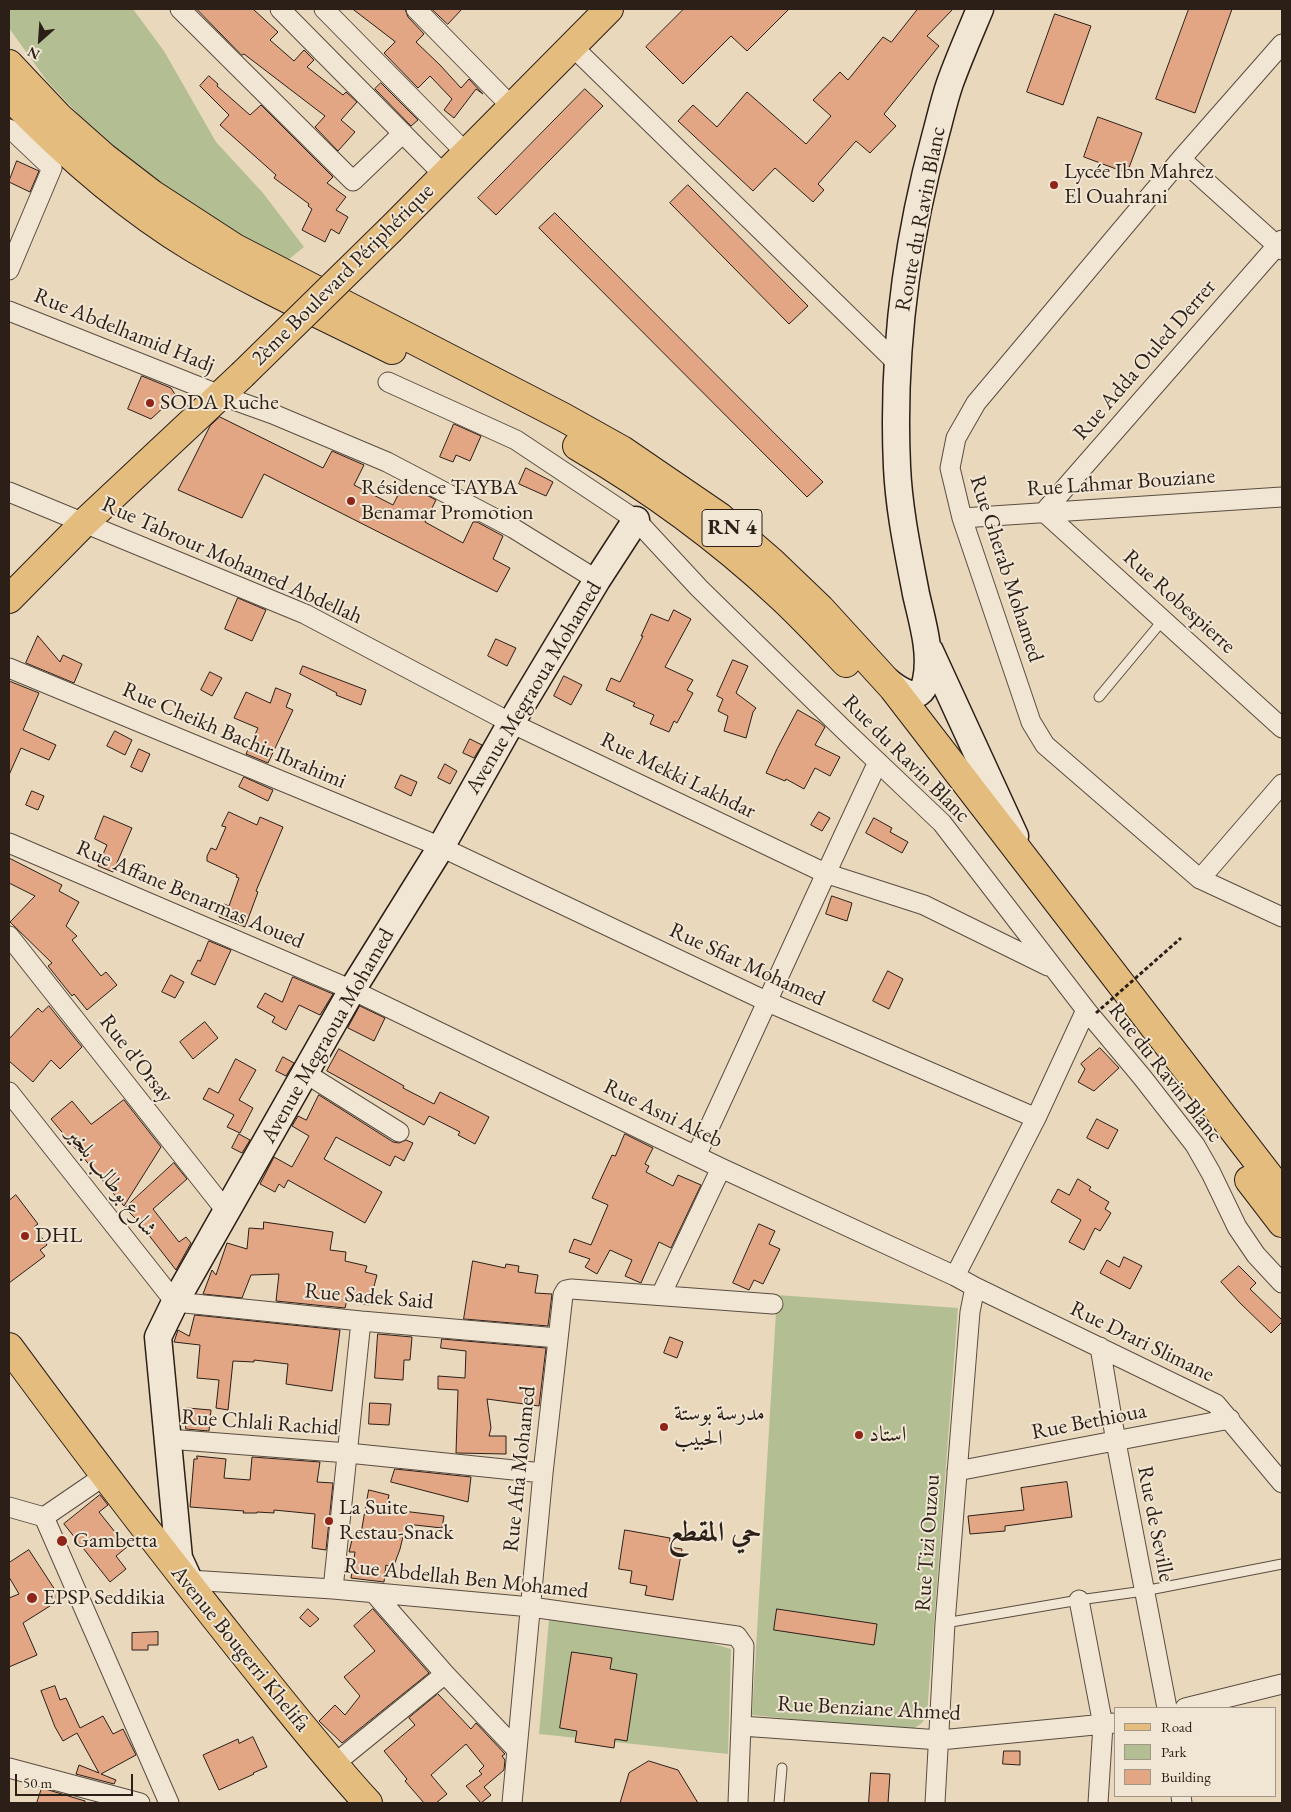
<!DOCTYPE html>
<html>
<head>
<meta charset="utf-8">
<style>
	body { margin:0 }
	#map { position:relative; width:1291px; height:1812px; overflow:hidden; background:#e9d8bc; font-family:"EB Garamond",serif }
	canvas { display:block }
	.frame { position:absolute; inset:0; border:10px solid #2b1f18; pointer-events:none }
	.legend { position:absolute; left:1114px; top:1707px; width:162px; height:90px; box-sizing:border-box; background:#f1e6d3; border:1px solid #a29688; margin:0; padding:6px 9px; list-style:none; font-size:15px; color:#2b1f18 }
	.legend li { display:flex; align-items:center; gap:10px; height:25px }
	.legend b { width:25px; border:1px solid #a29688 }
	.north { position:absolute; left:15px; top:15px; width:50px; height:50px; -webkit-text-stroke:4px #f1e6d3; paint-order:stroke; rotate:206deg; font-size:14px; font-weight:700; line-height:20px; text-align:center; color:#2b1f18 }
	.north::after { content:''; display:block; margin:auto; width:18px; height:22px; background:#2b1f18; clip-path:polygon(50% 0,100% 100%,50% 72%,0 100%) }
	.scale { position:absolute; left:15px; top:1774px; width:118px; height:22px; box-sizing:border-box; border:2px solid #2b1f18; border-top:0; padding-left:6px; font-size:15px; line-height:18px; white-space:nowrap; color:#2b1f18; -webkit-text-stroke:4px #f1e6d3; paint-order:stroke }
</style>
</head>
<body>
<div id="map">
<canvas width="1291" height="1812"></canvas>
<div class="frame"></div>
<ul class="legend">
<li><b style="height:6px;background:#e4bc7e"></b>Road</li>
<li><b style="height:14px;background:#b3bf93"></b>Park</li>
<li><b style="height:14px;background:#e2a685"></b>Building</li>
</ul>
<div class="north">N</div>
<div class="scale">50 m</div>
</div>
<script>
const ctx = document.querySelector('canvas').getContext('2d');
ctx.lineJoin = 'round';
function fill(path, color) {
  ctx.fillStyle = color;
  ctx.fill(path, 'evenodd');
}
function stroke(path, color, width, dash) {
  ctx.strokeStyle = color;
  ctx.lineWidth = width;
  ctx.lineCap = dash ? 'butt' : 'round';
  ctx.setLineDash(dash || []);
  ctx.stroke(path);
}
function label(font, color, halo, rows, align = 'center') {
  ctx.font = font + ' "EB Garamond",Amiri,serif';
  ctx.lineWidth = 4;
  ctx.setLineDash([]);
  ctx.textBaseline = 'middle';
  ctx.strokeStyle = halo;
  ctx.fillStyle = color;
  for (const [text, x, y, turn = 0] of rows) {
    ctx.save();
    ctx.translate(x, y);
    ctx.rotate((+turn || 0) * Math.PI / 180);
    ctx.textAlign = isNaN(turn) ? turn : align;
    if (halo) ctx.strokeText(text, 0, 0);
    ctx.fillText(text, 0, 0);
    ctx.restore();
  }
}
fill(new Path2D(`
	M9 9H133L164 51 216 142 263 193 304 247 283 264 121 160 47 81 9 28Z
	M777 1295 958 1308 927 1714 922 1723 910 1731 752 1715Z
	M549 1619 680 1634 731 1649 728 1754 539 1734Z`), '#b3bf93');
const building = new Path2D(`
	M197 9H253L278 32 270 40 294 61 304 50 314 60 307 67 343 95 346 92 357 102 341 120 355 132 338 151 315 127 325 116 244 54 242 55Z
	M353 9H405L408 17 424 34 416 42 440 65 461 88 469 79 483 94 476 89 454 118 444 110 452 99 430 76 418 88 384 53 395 42Z
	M432 9H462L448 24Z
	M684 9H789L747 51 731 36 683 84 646 47Z
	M918 9H953L927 36 939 46 884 114 896 126 870 153 856 141 818 184 824 190 813 202 775 168 753 191 678 121 693 105 717 127 747 92 806 144 831 116 813 100 840 72 848 80 883 37 891 42Z
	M1189 9H1232L1195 113 1156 99Z
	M1055 14 1091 26 1063 105 1027 92Z
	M209 76 218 84 217 86 250 115 261 105 333 177 327 183 346 197 336 210 348 217 339 234 331 229 325 242 302 230 312 209 308 206 309 204 274 178 276 175 220 125 229 115 200 86Z
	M381 83 418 120 411 126 375 89Z
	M585 89 603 106 496 215 478 198Z
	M1098 117 1142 133 1127 173 1084 157Z
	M17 161 39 171 30 192 9 182Z
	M688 185 808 306 789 324 670 203Z
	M555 213 823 482 807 497 539 228Z
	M142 376 171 388 176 396 151 419 128 409Z
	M220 417 323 468 332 451 364 465 354 485 393 505 404 483 436 500 425 522 463 543 473 522H477L503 536 493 559 510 568 497 592 264 474 242 518 178 490 210 426Z
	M454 424 481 436 470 461 456 455 453 462 440 457Z
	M526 468 553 482 546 496 519 484Z
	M238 598 266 610 252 641 225 629Z
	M674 610 691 619 665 667 693 680 687 690 693 693 677 723 674 721 669 732 650 724 654 715 633 706 635 703 606 690 611 678 620 682 643 636H641L651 614 668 621Z
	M38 636 60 662 63 655 82 664 74 683 26 663Z
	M496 639 516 648 507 666 488 656Z
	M733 660 748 666 736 693 756 708 753 712 746 738 724 731 728 716 718 711 723 699 717 696Z
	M303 666 366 690 361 705 336 695 337 693 300 674Z
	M210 672 222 678 212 696 201 690Z
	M564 676 582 685 571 705 554 696Z
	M9 681 39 693 23 730 56 745 49 760 21 748 9 775Z
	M276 688 291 694 286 707 293 710 268 763 246 754 258 728 234 718 246 692 270 703Z
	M798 710 819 722 825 727 815 745 840 757 830 776 815 768 804 789 786 779 785 781 766 773 777 749Z
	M115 731 132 740 125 755 107 746Z
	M470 739 482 745 474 758 463 753Z
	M139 749 150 754 142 772 131 767Z
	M445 764 457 771 450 784 438 778Z
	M401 775 417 782 411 796 395 788Z
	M244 777 273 790 268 801 239 787Z
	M32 791 44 796 38 810 26 805Z
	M229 812 257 825 260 817 283 827 256 891 258 892 245 927 219 917 224 904 229 906 239 878 236 877 237 875 207 861V856L211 848 216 850 226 827 222 826Z
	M819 812 830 818 822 831 811 825Z
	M104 816 132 828 113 872 98 866 107 845 95 839Z
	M874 818 892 828 890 832 908 842 902 853 866 833Z
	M9 858 62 885 59 891 79 902 66 926 77 936 72 940 101 976 106 972 117 985 87 1010 74 994 72 996 48 966 52 963 10 922 35 896 9 883Z
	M832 896 852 903 847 921 826 914Z
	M209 941 231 950 215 985 191 974 198 960 200 961Z
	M888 971 903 979 889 1009 873 1001Z
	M171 975 184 982 175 998 162 992Z
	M293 977 333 994 320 1015 299 1005 286 1030 272 1022 275 1017 257 1007 265 993 282 1002Z
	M49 1006 82 1047 60 1069 51 1060 33 1082 9 1061V1039L38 1008 42 1012Z
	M360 1006 385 1018 374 1041 348 1028Z
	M205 1022 218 1038 193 1059 180 1042Z
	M1100 1048 1119 1068 1094 1091 1078 1082 1085 1069 1081 1064Z
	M339 1049 404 1086 403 1088 434 1104 440 1092 489 1117 475 1144 458 1135 460 1132 429 1116 424 1125 327 1071Z
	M283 1057 294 1063 286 1076 276 1071Z
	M236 1059 256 1070 239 1100 253 1108 240 1133 227 1127 234 1115 203 1099 209 1088 218 1093Z
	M319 1095 393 1142 399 1143 406 1140 413 1143 404 1161 395 1156 390 1166 336 1137 324 1159 382 1192 365 1223 288 1180 284 1188 279 1184 275 1192 260 1184 274 1157 292 1167 309 1136 292 1126 298 1116 306 1120Z
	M124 1100 161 1147 124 1206 51 1119 72 1101 91 1124Z
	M1097 1119 1118 1130 1108 1149 1087 1138Z
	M239 1134 250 1140 242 1153 232 1148Z
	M625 1134 653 1148 645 1164 649 1166 646 1172 673 1186 678 1175 701 1185 671 1248 659 1242 641 1283 625 1276 632 1260 610 1250 597 1274 585 1267 590 1259 569 1252 574 1239 591 1245 608 1205 592 1198 612 1155 615 1156Z
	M174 1163 187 1179 153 1209 179 1242 186 1237 191 1243 176 1270 137 1220 125 1208Z
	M1078 1179 1091 1187 1089 1190 1109 1202 1105 1209 1111 1213 1100 1231 1095 1228 1084 1250 1069 1242 1081 1220 1051 1202 1058 1189 1069 1195Z
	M16 1195 38 1224 34 1227 47 1245 40 1250 45 1256 9 1283V1201Z
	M264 1222 333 1232 330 1250 346 1252 345 1261 367 1266 365 1272 377 1275 369 1305 347 1300 345 1308 276 1301 279 1274 251 1275 242 1298 203 1294 212 1270 216 1275 227 1243 247 1249 249 1228 263 1229Z
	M759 1224 775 1231 769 1244 780 1249 763 1284 754 1280 749 1290 733 1283Z
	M1124 1257 1142 1266 1130 1289 1100 1273 1107 1260 1119 1267Z
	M473 1261 505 1268 506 1264 519 1266 518 1272 538 1275 535 1293 552 1294 548 1326 464 1319Z
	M1239 1266 1256 1283 1250 1289 1282 1320V1322L1271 1333 1240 1303 1221 1282Z
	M195 1315 340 1330 332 1391 286 1384 288 1364 254 1360V1362L233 1361 228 1410 216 1408 219 1380 197 1378 200 1345 174 1342 178 1330 189 1336Z
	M378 1334 412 1337 410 1360H404L403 1380 375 1378Z
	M670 1337 683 1342 677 1358 664 1353Z
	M442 1339 546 1348 539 1406 487 1399 491 1428 489 1436H506V1454L456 1453 458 1390 438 1389V1376L465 1378 466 1351 441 1348Z
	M370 1403 391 1404 389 1425 369 1424Z
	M187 1408 211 1410 209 1431 186 1429Z
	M197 1456 226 1459 224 1478 250 1480 252 1457 320 1462 317 1482 333 1483 326 1550 312 1548 315 1514 274 1510V1513L257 1512V1513H243L244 1511 190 1507 194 1459H197Z
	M395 1469 471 1477 468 1502 391 1482Z
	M1067 1482 1072 1517 1005 1526V1531L970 1534 968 1516 1024 1510 1021 1488Z
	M369 1490 389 1495 386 1509 444 1516 442 1528 406 1524 400 1549 393 1568 386 1565 384 1582 351 1578 355 1552H349L353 1536 360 1537Z
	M100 1495 108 1505 99 1512 127 1547 116 1556 126 1569 110 1582 64 1524Z
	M625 1530 670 1538 669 1547 682 1549 673 1600 645 1595 647 1586 630 1583 632 1571 619 1569Z
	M29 1550 61 1599 23 1623 37 1655 9 1667V1598L19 1594 9 1577V1563Z
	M308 1609 319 1619 310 1627 300 1618Z
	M373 1609 429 1673 342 1743 319 1721 335 1705 345 1715 360 1696 344 1677 375 1651 354 1626Z
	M777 1609 877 1624 874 1645 774 1630Z
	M158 1632V1645H148V1650H132V1633Z
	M572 1652 612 1658 610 1669 637 1674 627 1741 615 1739 614 1748 575 1742 577 1731 560 1728Z
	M55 1686 60 1700 66 1698 80 1728 103 1716 113 1734 123 1729 136 1755 101 1774 116 1780 114 1784 76 1774 79 1765 99 1773 77 1733 63 1741 55 1727 41 1691Z
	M438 1694 471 1729 476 1723 505 1754 502 1756 505 1760 504 1770 484 1787 491 1795 481 1803 466 1786 482 1774 479 1771 484 1766 466 1744 431 1775 447 1794 436 1803H424L405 1781 407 1779 384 1751 415 1725 409 1718Z
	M253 1737 267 1767 253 1773 254 1774 219 1790 203 1755 238 1739 239 1743Z
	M1004 1751H1020V1765L1003 1764Z
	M649 1761 678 1770 698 1803H620L629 1773Z
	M871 1773 890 1774 888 1803H869Z
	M42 1788 85 1801V1803H37Z`);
fill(building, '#e2a685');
stroke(building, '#2b1f18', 1);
const lane = new Path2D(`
	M1099 697 1163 620
	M945 1623 1079 1600 1144 1591 1282 1564
	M779 1803 782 1768`);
const street = new Path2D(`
	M180 9 353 181 403 133
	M280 9 444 175
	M324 9 466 153
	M416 9 512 107
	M1282 44 1181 159 976 403 956 438 950 468 962 518 1031 722 1045 745 1200 879 1282 917
	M572 46 897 363
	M9 129 13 131 52 168 9 270
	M1181 159 1282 250
	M1282 240 1044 512 1282 728
	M9 311 220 395 273 414 387 462 513 528 597 580
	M388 382 516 440 636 520 699 588 842 728 942 823 1086 1010 1142 1077 1195 1145 1211 1173 1237 1227 1256 1255 1282 1283
	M9 492 305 614 511 723 825 873 924 905 1048 966
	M962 518 1282 497
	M9 668 441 847 768 1002 1036 1118
	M9 843 352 990 721 1168 955 1276 975 1287 1216 1404 1282 1483
	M1200 879 1282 784
	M9 936 227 1212
	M305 1073 399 1132
	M9 1092 175 1302 361 1321 558 1338
	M696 1156C757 1025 816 893 878 762
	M955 1276 1036 1118 1086 1010
	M661 1295 721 1168
	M1100 1347 1116 1442 1167 1708
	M168 1439 348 1453 543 1473
	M957 1471 1230 1419
	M9 1507 44 1517
	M44 1517 169 1803
	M44 1517 104 1476
	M189 1580 333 1589 531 1607 737 1636 744 1646 738 1803
	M333 1589 361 1321
	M374 1593 445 1674 517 1750
	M1079 1600 1103 1725 1098 1803
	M1185 1708 1282 1684
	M741 1726 940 1740 1115 1723
	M333 1765 445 1674
	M9 1768 140 1803
	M1181 1796 1182 1803
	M512 1803 543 1473 563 1295 566 1290 571 1289 773 1304
	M935 1803 945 1623 970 1312 975 1287`);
const secondary = new Path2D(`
	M930 651 1015 836
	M885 679C897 689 921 707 926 680 932 652 922 621 916 594 908 552 899 510 897 467 892 356 906 244 935 137 940 119 944 100 950 83 959 58 970 33 980 9
	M190 1582 179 1558 158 1337 175 1302 352 990 441 847 511 723 597 580 636 520`);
const primary = new Path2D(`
	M391 229 609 9
	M9 599 85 522 242 375
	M9 1347C84 1449 161 1550 240 1649 282 1701 323 1754 368 1803`);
const highway = new Path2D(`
	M9 64 60 118 104 157 152 194 235 248 563 417 622 450 720 517 772 562 820 608 893 688 1282 1193
	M9 96C64 153 125 207 193 248 257 286 326 317 392 350
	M577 446C649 488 718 538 779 595 802 616 824 640 846 663
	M1249 1180 1282 1223`);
stroke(lane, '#5a4d41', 11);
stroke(street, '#5a4d41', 21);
stroke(secondary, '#2b1f18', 29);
stroke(primary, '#2b1f18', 30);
stroke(highway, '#2b1f18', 30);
stroke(lane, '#f1e6d3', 9);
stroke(street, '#f1e6d3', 19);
stroke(secondary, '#f1e6d3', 26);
stroke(primary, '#e4bc7e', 28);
stroke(highway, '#e4bc7e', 28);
const primaryBridge = new Path2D(`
	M242 375 391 229`);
stroke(primaryBridge, '#2b1f18', 30, []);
stroke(new Path2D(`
	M1096 1013 1181 938`), '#2b1f18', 3, [4, 2.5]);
stroke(primaryBridge, '#e4bc7e', 28);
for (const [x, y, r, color] of [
	[1054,185,5,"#8f2418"],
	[150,403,5,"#8f2418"],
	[351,501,5,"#8f2418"],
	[25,1236,5,"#8f2418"],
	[664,1427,5,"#8f2418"],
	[859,1435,5,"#8f2418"],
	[329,1521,5,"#8f2418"],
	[62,1541,6,"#8f2418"],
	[32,1598,6,"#8f2418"]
]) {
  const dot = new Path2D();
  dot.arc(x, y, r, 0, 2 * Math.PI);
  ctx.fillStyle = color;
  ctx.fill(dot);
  stroke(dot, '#f1e6d3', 2);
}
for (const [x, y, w] of [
	[732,528,60]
]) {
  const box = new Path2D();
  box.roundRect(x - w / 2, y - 18.5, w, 37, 4);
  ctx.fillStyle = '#f1e6d3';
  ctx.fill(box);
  stroke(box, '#2b1f18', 1);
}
label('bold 21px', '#2b1f18', null, [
	["RN 4",732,528]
]);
label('22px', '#2b1f18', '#f1e6d3', [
	["Lycée Ibn Mahrez",1064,172],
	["El Ouahrani",1064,197],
	["SODA Ruche",160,403],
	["Résidence TAYBA",361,488],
	["Benamar Promotion",361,513],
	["DHL",35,1236],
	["مدرسة بوستة",674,1414],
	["الحبيب",674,1439],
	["استاد",869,1435],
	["La Suite",339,1508],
	["Restau-Snack",339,1533],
	["Gambetta",73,1541],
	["EPSP Seddikia",43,1598]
], 'left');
label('22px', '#2b1f18', '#f1e6d3', [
	["Route du Ravin Blanc",921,219,-79],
	["2ème Boulevard Périphérique",343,275,-45],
	["Rue Abdelhamid Hadj",124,331,22],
	["Rue Adda Ouled Derrer",1145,360,-49],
	["Rue Lahmar Bouziane",1121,483,-4],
	["Rue Tabrour Mohamed Abdellah",232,561,24],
	["Rue Gherab Mohamed",1006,569,72],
	["Rue Robespierre",1179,602,42],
	["Avenue Megraoua Mohamed",534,688,-59],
	["Rue Cheikh Bachir Ibrahimi",234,736,23],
	["Rue du Ravin Blanc",906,759,45],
	["Rue Mekki Lakhdar",678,776,26],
	["Rue Affane Benarmas Aoued",190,895,23],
	["Rue Sfiat Mohamed",747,965,25],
	["Avenue Megraoua Mohamed",328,1036,-60],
	["Rue d'Orsay",136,1059,52],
	["Rue du Ravin Blanc",1165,1073,52],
	["Rue Asni Akeb",663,1114,26],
	["شارع بوطالب بلخير",111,1182,52],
	["Rue Sadek Said",369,1297,5],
	["Rue Drari Slimane",1142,1342,26],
	["Rue Bethioua",1089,1422,-11],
	["Rue Chlali Rachid",260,1423,4],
	["Rue Afia Mohamed",520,1469,-84],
	["Rue de Seville",1155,1524,79],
	["Rue Tizi Ouzou",928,1543,-86],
	["Rue Abdellah Ben Mohamed",466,1579,6],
	["Avenue Bougerri Khelifa",240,1649,51],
	["Rue Benziane Ahmed",869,1709,3]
]);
label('bold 28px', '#2b1f18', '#f1e6d3', [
	["حي المقطع",715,1533]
]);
</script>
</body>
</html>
